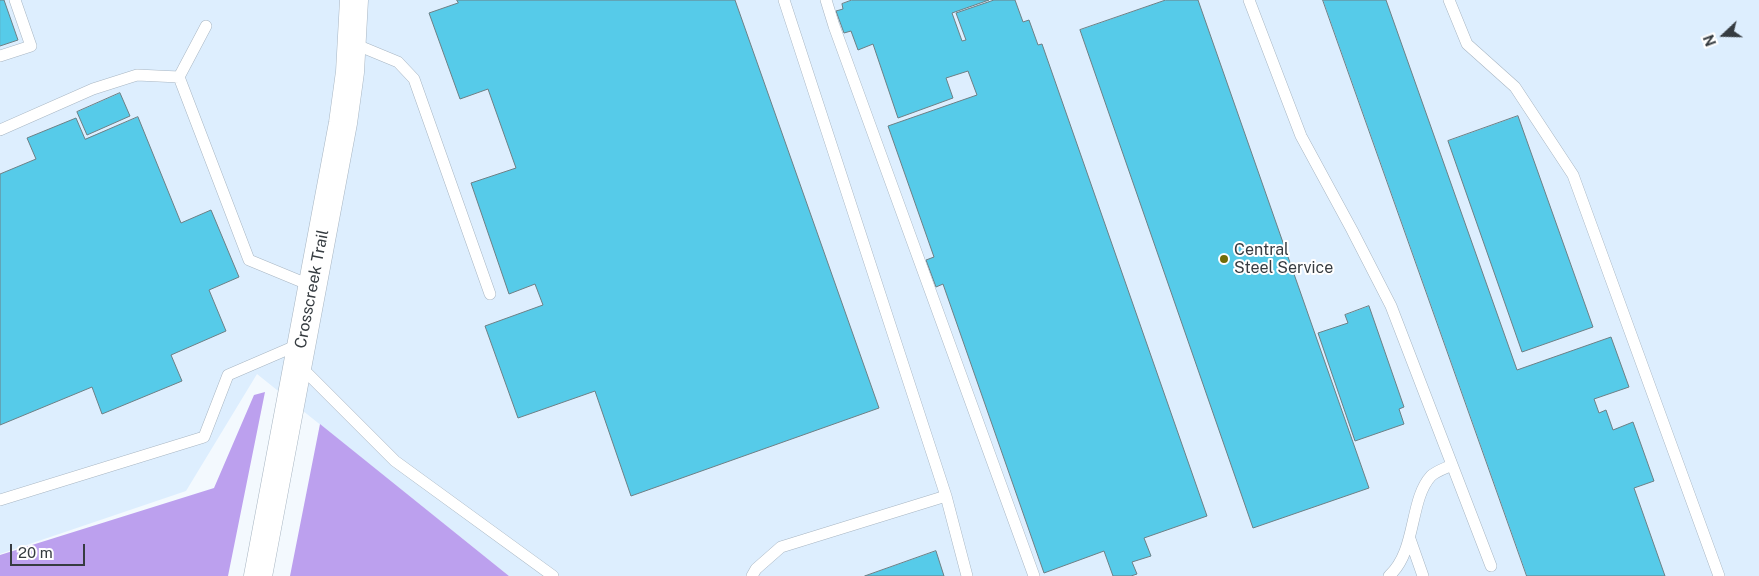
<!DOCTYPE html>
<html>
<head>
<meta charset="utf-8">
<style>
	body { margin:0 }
	#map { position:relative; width:1759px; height:576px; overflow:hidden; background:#f3f9fe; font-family:"Public Sans",sans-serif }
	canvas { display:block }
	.north { position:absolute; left:1699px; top:10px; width:50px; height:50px; -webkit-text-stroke:4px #fff; paint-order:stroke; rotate:249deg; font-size:14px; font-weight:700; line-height:20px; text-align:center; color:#363c41 }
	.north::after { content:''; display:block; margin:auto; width:18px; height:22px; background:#363c41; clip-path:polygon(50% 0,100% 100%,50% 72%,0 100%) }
	.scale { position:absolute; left:10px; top:544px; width:75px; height:22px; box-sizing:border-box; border:2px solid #363c41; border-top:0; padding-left:6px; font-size:15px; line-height:18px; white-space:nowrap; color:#363c41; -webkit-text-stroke:4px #fff; paint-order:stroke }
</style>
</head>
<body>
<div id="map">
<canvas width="1759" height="576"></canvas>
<div class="north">N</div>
<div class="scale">20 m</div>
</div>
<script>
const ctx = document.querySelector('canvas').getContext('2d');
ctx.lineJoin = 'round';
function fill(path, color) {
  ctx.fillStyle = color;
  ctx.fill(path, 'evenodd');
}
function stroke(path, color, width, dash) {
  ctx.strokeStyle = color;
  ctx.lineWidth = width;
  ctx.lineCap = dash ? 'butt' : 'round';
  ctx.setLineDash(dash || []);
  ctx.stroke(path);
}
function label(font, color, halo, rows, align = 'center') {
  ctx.font = font + ' "Public Sans",sans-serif';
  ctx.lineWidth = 4;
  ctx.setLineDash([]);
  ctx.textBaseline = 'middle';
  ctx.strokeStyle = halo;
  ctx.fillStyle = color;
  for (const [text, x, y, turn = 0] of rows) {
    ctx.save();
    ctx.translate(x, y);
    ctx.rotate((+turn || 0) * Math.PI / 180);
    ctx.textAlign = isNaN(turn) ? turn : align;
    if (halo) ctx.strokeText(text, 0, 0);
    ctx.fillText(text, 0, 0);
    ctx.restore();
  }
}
fill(new Path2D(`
	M0 0H1759V576H509L257 374 186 491 0 554Z`), '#ddeefe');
fill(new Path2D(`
	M265 392 228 576H0V555L214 488 254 395Z
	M320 424 509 576H290Z`), '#bca0ee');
const building = new Path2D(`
	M0 0H4L18 40 0 46Z
	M457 0H735L879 408 631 496 595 391 518 418 485 326 543 305 535 284 509 294 471 183 516 168 488 89 460 99 429 13 458 3Z
	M852 0H989L952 13 962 41 966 40 956 13 994 0H1015L1023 22 1029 20 1038 45 1042 44 1207 516 1144 538 1151 556 1132 562 1137 574 1131 576H1113L1104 551 1044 573 943 284 936 287 926 260 934 257 888 126 977 95 968 71 946 78 953 98 898 118 873 44 858 50 851 31 844 33 836 11 843 9 842 4Z
	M1166 0H1198L1369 488 1253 528 1080 30Z
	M1323 0H1386L1517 370 1611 337 1629 387 1594 399 1599 413 1606 410 1613 430 1633 422 1654 481 1634 488 1665 576H1527Z
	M120 93 130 116 87 135 77 112Z
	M1518 116 1593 327 1522 352 1448 141Z
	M138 117 181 223 211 210 239 277 209 290 226 331 171 355 182 381 102 414 92 387 0 425V174L36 159 27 138 76 118 85 139Z
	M1369 306 1404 407 1399 409 1404 424 1355 441 1318 333 1348 323 1345 315Z
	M936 551 944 576H865Z`);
fill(building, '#56cbe9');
stroke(building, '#6d8086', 1);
const service = new Path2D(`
	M784 0 946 496 967 576
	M826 0 834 26 1034 576
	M1249 0 1301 136 1352 230 1391 306 1491 566
	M1449 0 1467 44 1515 87 1573 175 1719 576
	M206 26 179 77 249 260 312 286
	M352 43 398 62 414 79 490 294
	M0 56 31 46 15 0
	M0 130 93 89 137 75 179 77
	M299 365 395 461 553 576
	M0 500 204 437 228 375 300 344
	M1410 539 1423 576
	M752 576 756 569 781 547 946 496
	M1389 576C1417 551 1409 500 1431 476 1436 471 1446 468 1452 465`);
const tertiary = new Path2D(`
	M258 576 343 123 350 72 354 0`);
stroke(service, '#a8b6c3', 12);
stroke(tertiary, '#a8b6c3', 29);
stroke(service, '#fff', 11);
stroke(tertiary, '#fff', 28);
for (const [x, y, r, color] of [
	[1224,259,5,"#716c08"]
]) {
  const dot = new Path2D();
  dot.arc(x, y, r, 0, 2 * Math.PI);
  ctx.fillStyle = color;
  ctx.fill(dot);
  stroke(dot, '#fff', 2);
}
label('16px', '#363c41', '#fff', [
	["Central",1234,250],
	["Steel Service",1234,268]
], 'left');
label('16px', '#363c41', '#fff', [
	["Crosscreek Trail",312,289,-79]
]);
</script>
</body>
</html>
